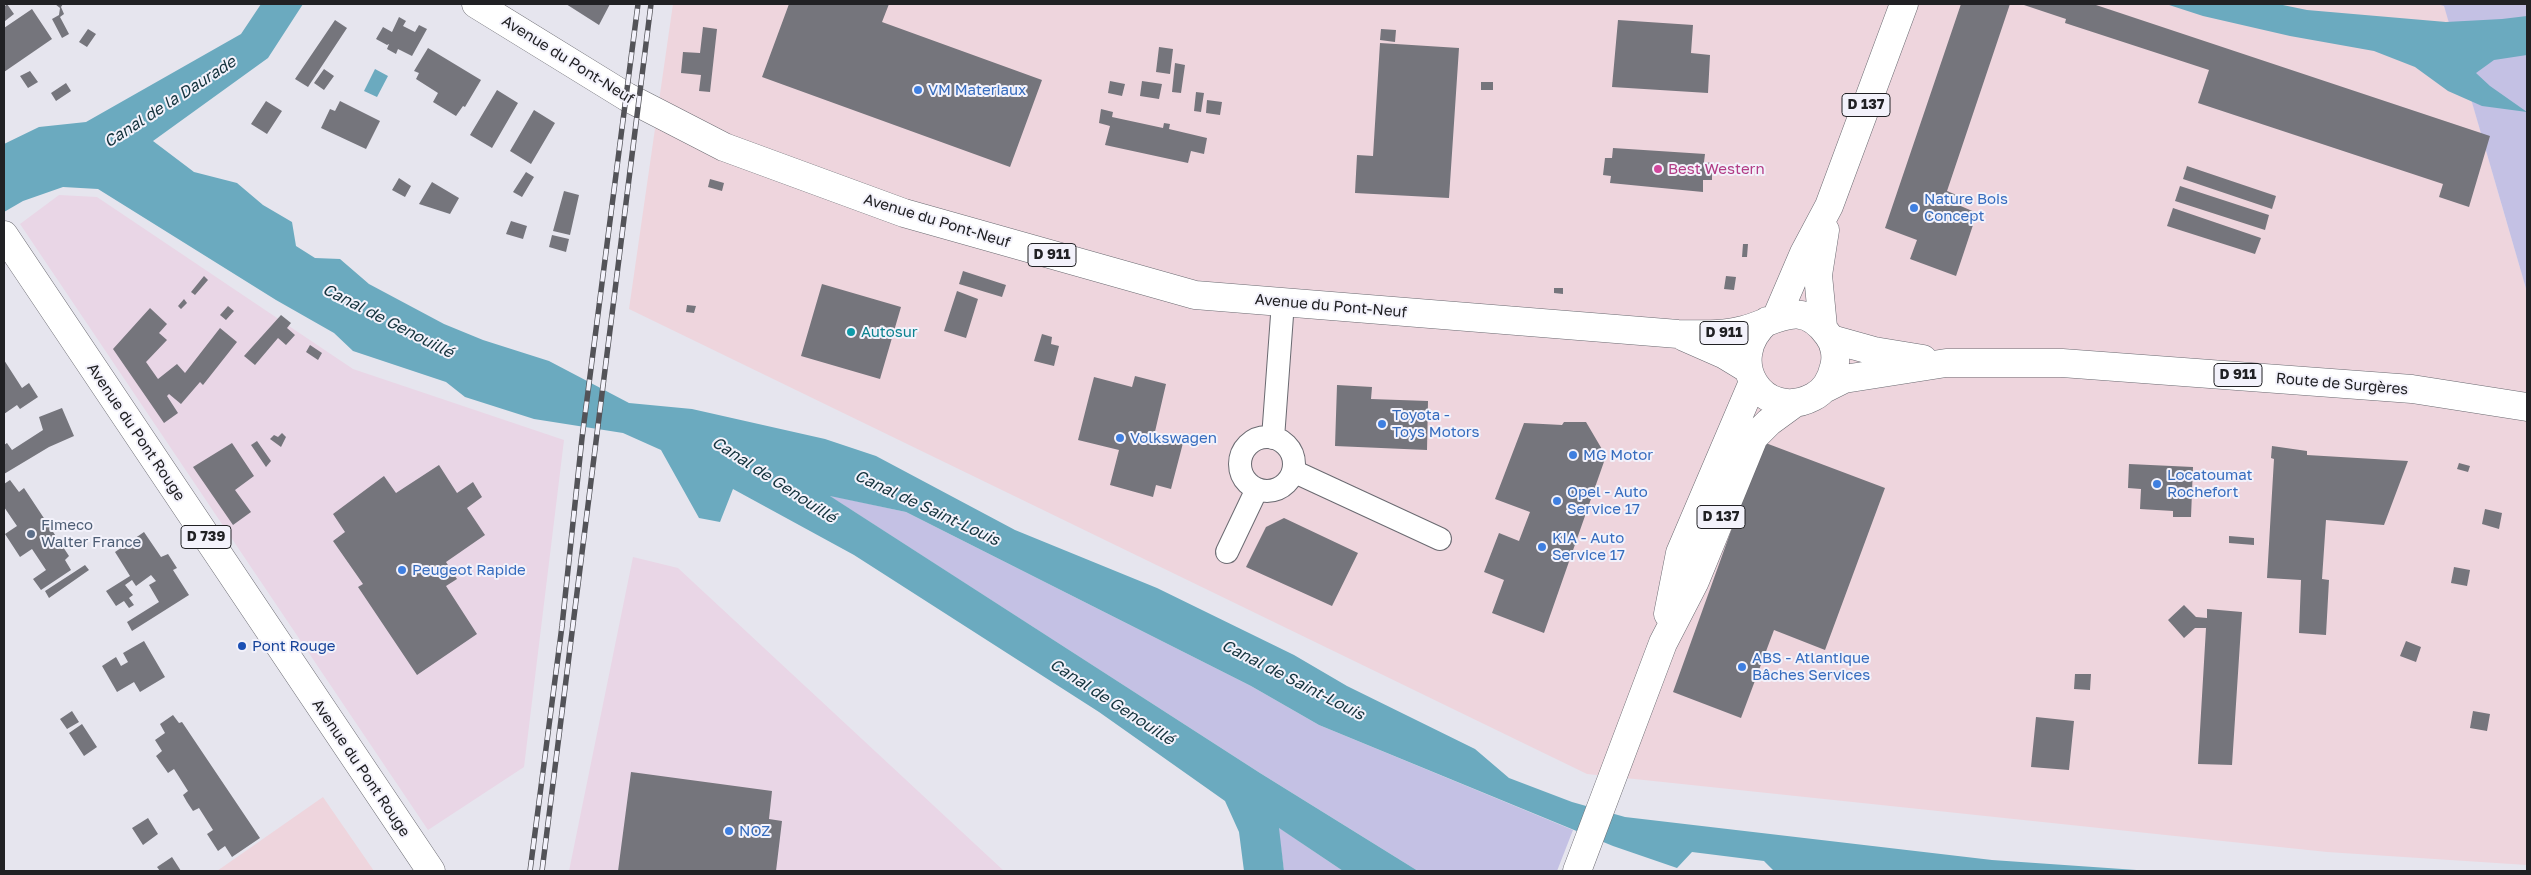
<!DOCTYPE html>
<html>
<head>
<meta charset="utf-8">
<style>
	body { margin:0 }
	#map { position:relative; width:2531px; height:875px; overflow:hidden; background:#e6e5ee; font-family:"Golos Text",sans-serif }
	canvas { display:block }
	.frame { position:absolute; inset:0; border:5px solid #212124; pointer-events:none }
</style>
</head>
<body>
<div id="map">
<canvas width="2531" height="875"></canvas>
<div class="frame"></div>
</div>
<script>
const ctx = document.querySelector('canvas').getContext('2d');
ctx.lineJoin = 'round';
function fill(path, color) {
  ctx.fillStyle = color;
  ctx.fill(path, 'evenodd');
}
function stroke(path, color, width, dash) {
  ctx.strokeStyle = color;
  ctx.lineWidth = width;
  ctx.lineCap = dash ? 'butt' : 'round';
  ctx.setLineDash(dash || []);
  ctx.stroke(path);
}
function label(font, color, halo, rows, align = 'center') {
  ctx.font = font + ' "Golos Text",sans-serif';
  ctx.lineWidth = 4;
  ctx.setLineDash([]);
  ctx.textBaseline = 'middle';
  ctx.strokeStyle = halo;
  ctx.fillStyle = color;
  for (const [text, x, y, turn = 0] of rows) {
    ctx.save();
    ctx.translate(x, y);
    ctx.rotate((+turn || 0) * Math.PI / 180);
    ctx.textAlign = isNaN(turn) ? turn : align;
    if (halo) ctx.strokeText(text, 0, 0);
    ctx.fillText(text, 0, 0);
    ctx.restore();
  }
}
fill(new Path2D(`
	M59 195 97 197 353 369 564 440 524 767 428 830 20 224Z
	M633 557 678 568 1004 871H569Z`), '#e9d6e6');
fill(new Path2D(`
	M673 4 2444 5 2527 292V865L2327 852 1587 774 629 309Z
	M323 797 374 871H217Z`), '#eed5dd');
fill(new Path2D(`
	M2437 4H2527V292L2444 6Z
	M828 495 906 512 1251 686 1319 725 1573 830 1557 871H1418L1260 773Z
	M1278 827 1343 871H1284Z`), '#c4c1e4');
fill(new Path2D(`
	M261 4H303L268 58 153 141 194 172 237 183 263 205 292 222 296 246 315 258 340 259 369 284 444 324 483 340 549 361 629 403 692 409 825 439 876 456 1015 530 1157 588 1294 655 1347 686 1475 749 1509 778 1572 802 1625 817 1992 860 2151 871H1774L1764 861 1692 852 1677 868 1613 846 1319 725 1251 686 906 512 830 496 1260 773 1418 871H1343L1279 828 1284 871H1244L1239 832 1225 801 1099 712 854 555 733 489 720 522 699 518 661 450 623 433 534 419 465 397 446 382 353 351 334 333 276 300 98 189 63 187 23 201 4 212V144L39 127 86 122 241 34Z
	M2166 4H2278L2307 10 2446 22 2502 19 2527 16V55L2494 60 2476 73 2490 86 2527 112 2482 106 2448 91 2415 67 2374 51 2290 36 2203 16Z
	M375 69 388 76 377 97 364 91Z`), '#6baabf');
fill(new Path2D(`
	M7 4 14 14 5 21 4 7Z
	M55 4H63L61 7 64 14 60 17 69 34 62 38 52 19 59 15 60 8Z
	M566 4H610L599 25Z
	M789 4H889L882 22 1042 80 1010 167 762 77Z
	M1961 4H2010L1947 191 1959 196 1956 204 1977 213 1956 276 1910 259 1917 240 1885 228Z
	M2021 4H2093L2490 136 2469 207 2439 197 2443 184 2198 103 2209 70 2065 23 2066 19Z
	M32 9 52 39 4 72V28Z
	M399 17 406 21 403 26 415 32 419 25 427 29 412 56 398 49 396 54 387 49 389 44 387 45 376 39 383 27 392 32Z
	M335 20 347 28 308 87 295 79Z
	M1618 20 1693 25 1691 53 1710 55 1708 93 1612 87Z
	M703 27 717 29 710 92 699 91 701 75 681 73 683 52 700 53Z
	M88 29 96 34 87 47 79 42Z
	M1381 29 1396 30 1395 42 1380 40Z
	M1380 43 1459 48 1449 198 1355 193 1357 155 1373 156Z
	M1159 47 1173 49 1170 74 1156 72Z
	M428 48 481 80 465 107 463 106 456 116 433 102 438 93 416 79 419 73 414 71Z
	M1175 63 1185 65 1181 93 1172 92Z
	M324 69 334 76 324 90 314 83Z
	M30 71 38 82 28 88 20 76Z
	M1110 81 1125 84 1122 96 1108 93Z
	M1142 81 1162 84 1159 99 1140 96Z
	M1481 82H1493V90H1481Z
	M66 83 71 91 56 101 51 93Z
	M497 90 518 103 492 148 470 135Z
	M1196 92 1204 93 1201 112 1194 111Z
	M1207 100 1222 102 1220 115 1206 113Z
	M266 101 282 111 267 134 251 124Z
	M340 101 380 121 366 149 321 128 330 109 335 111Z
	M1101 109 1113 112 1112 117 1163 128 1164 123 1170 124 1169 129 1207 138 1204 154 1191 151 1188 163 1105 145 1110 126 1099 123Z
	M534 110 555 123 531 164 510 151Z
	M1613 148 1705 154 1704 162 1712 163V180H1703V192L1610 183 1611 176 1603 175 1605 158H1612Z
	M2187 166 2276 196 2272 209 2183 179Z
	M526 172 534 177 522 197 513 192Z
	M399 178 411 186 405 197 392 190Z
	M710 179 724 183 722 191 708 187Z
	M432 182 459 198 450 214 419 204Z
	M2180 186 2269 215 2265 230 2175 201Z
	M564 191 579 195 570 235 553 231Z
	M2173 208 2261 238 2255 254 2167 226Z
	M511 221 527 226 523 239 506 234Z
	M552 235 569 239 566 252 549 247Z
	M1743 244H1748L1747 257H1742Z
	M963 271 1006 285 1002 297 959 284Z
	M204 276 208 280 195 295 191 292Z
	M1726 276 1736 277 1734 290 1724 289Z
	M822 284 901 307 880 379 801 356Z
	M1554 288H1563V294L1554 293Z
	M957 291 978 299 966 338 944 331Z
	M184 299 187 303 181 309 178 306Z
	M687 305 696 306 694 313 686 312Z
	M228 306 234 311 226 320 220 315Z
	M150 308 167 324 159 333 167 340 146 362 158 379 177 364 185 373 220 328 237 342 203 385 200 382 181 404 169 394 167 396 178 413 164 423 113 349Z
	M281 315 291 323 287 328 295 335 286 345 278 338 255 365 244 356Z
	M1042 334 1052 337 1051 344 1059 346 1054 366 1034 361Z
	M310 345 322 353 318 360 306 352Z
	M4 360 22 388 29 383 38 397 20 409 17 405 4 414Z
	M1135 376 1166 384 1154 436 1183 443 1171 489 1156 485 1153 497 1110 485 1119 450 1078 440 1094 377 1132 387Z
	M1337 385 1372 387 1371 399 1428 401 1427 450 1335 446Z
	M62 408 74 436 49 447 4 474V445L7 443 12 450 43 430 39 417Z
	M1564 422H1586L1606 456 1544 633 1492 613 1504 580 1484 572 1499 533 1519 541 1530 512 1495 499 1524 423 1562 425Z
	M282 433 286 437 281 447 270 439 274 435 278 437Z
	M257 441 271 461 266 467 251 445Z
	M1763 442 1885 488 1825 650 1774 630 1741 718 1673 692Z
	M232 443 254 476 235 490 251 512 233 525 193 467Z
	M2272 446 2307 451V455L2408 461 2384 525 2326 520 2322 579 2329 580 2326 635 2299 633 2301 580 2267 578 2274 459 2271 458Z
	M2459 463 2470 466 2468 472 2457 469Z
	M2129 464 2193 467 2191 517H2173V511L2140 509 2141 489 2128 488Z
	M439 465 457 493 473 482 482 497 467 508 485 535 446 562 457 579 446 586 477 634 417 675 358 587 363 584 333 541 345 532 333 514 384 476 396 493Z
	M10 480 19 492 24 488 69 556 65 560 71 570 41 590 33 579 46 570 32 549 20 557 5 534 17 526 4 507V484Z
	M2485 509 2502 513 2499 529 2482 524Z
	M1284 518 1358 553 1332 606 1246 567 1266 527Z
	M144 532 161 557 168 554 177 568 173 570 189 595 132 631 127 622 159 602 149 585 156 581 151 575 136 586 132 580 125 585 133 595 129 598 134 605 129 608 124 601 116 606 106 591 130 576 115 552Z
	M2229 536 2254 538V545L2229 543Z
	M85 565 89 570 49 598 45 591Z
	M2454 567 2470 570 2467 586 2451 583Z
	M2184 605 2196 617 2207 618V609L2242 612 2232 765 2198 764 2206 628H2195L2184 638 2168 620Z
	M144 641 165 677 140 692 134 682 117 692 102 666 116 657 121 666 128 662 123 653Z
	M2406 641 2421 647 2416 662 2400 656Z
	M2075 674H2091L2090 690 2074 689Z
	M72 711 79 722 67 729 60 719Z
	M2473 711 2490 714 2487 731 2470 728Z
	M173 715 179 723 182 722 260 838 232 857 225 846 218 851 207 834 213 830 199 808 193 811 187 802 183 795 188 791 174 769 168 773 156 756 162 751 155 740 165 733 160 724Z
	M2036 717 2074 721 2069 770 2031 767Z
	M82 724 97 747 84 756 69 733Z
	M631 772 772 791 769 819 782 821 776 871H618Z
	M148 818 158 834 143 845 132 828Z
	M172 857 181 871H160L157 867Z`), '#75757c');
const street = new Path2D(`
	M1240 464a27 27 0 1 1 54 0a27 27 0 1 1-54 0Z
	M1273 438 1283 302
	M1293 471 1440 539
	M1227 552 1257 489`);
const primary = new Path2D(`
	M476 4 627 97 724 147 904 213 1195 295 1678 334C1699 334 1722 336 1743 330 1776 322 1801 297 1828 335 1835 344 1837 357 1834 367 1831 380 1825 391 1813 397 1763 423 1722 360 1767 321
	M4 235 431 871
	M1777 316 1804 253 1829 206 1904 4
	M1823 327 1818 275 1825 230
	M1684 337 1725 355 1748 369
	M1831 339 1874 351 1923 359
	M1824 389 1844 379 1946 363H2062L2412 389 2527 407
	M1668 614 1680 553 1753 382
	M1577 871 1663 643 1695 581 1754 437 1769 422 1795 403`);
stroke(street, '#6a6a71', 24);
stroke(primary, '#6a6a71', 29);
stroke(street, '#fff', 22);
stroke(primary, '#fff', 28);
const rail = new Path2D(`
	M530 871 562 626 582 438 638 4
	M542 871 651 4`);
stroke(rail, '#535358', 5.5);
stroke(rail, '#f3f2fb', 4, [11]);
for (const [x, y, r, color] of [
	[918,90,5,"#3f7fe0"],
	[1658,169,5,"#d1479c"],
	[1914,208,5,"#3f7fe0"],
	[851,332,5,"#0f9aa8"],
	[1382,424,5,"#3f7fe0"],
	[1120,438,5,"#3f7fe0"],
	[1573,455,5,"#3f7fe0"],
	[2157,484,5,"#3f7fe0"],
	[1557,501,5,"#3f7fe0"],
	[31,534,5,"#5c6f8a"],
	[1542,547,5,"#3f7fe0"],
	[402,570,5,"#3f7fe0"],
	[242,646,5,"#1a4fb4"],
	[1742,667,5,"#3f7fe0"],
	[729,831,5,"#3f7fe0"]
]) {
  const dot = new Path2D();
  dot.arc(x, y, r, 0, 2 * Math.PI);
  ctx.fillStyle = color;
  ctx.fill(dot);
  stroke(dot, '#f3f2fb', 2);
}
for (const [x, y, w] of [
	[1866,105,48],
	[1052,255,48],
	[1724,333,48],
	[2238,375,48],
	[1721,517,48],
	[206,537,50]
]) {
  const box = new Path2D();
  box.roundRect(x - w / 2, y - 11.5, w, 23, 4);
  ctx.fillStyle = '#f3f2fb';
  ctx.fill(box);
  stroke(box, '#212124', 1);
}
label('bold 14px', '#212124', null, [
	["D 137",1866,105],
	["D 911",1052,255],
	["D 911",1724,333],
	["D 911",2238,375],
	["D 137",1721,517],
	["D 739",206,537]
]);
label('15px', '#212124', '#f3f2fb', [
	["Avenue du Pont-Neuf",568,60,32],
	["Avenue du Pont-Neuf",937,221,17],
	["Avenue du Pont-Neuf",1331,306,5],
	["Route de Surgères",2342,384,5],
	["Avenue du Pont Rouge",136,432,56],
	["Avenue du Pont Rouge",361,768,56]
]);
label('15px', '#366cbe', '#f3f2fb', [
	["VM Materiaux",928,90],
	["Nature Bois",1924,199],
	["Concept",1924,216],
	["Toyota -",1392,415],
	["Toys Motors",1392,432],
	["Volkswagen",1130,438],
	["MG Motor",1583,455],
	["Locatoumat",2167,475],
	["Rochefort",2167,492],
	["Opel - Auto",1567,492],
	["Service 17",1567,509],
	["KIA - Auto",1552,538],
	["Service 17",1552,555],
	["Peugeot Rapide",412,570],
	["ABS - Atlantique",1752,658],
	["Bâches Services",1752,675],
	["NOZ",739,831]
], 'left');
label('15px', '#b23c85', '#f3f2fb', [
	["Best Western",1668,169]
], 'left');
label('15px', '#0d838f', '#f3f2fb', [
	["Autosur",861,332]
], 'left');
label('15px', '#4e5e75', '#f3f2fb', [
	["Fimeco",41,525],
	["Walter France",41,542]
], 'left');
label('15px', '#164399', '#f3f2fb', [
	["Pont Rouge",252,646]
], 'left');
label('italic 16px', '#14333d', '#f3f2fb', [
	["Canal de la Daurade",170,102,-33],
	["Canal de Genouillé",388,321,27],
	["Canal de Genouillé",774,480,33],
	["Canal de Saint-Louis",927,508,25],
	["Canal de Saint-Louis",1293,680,27],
	["Canal de Genouillé",1112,702,33]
]);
</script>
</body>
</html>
